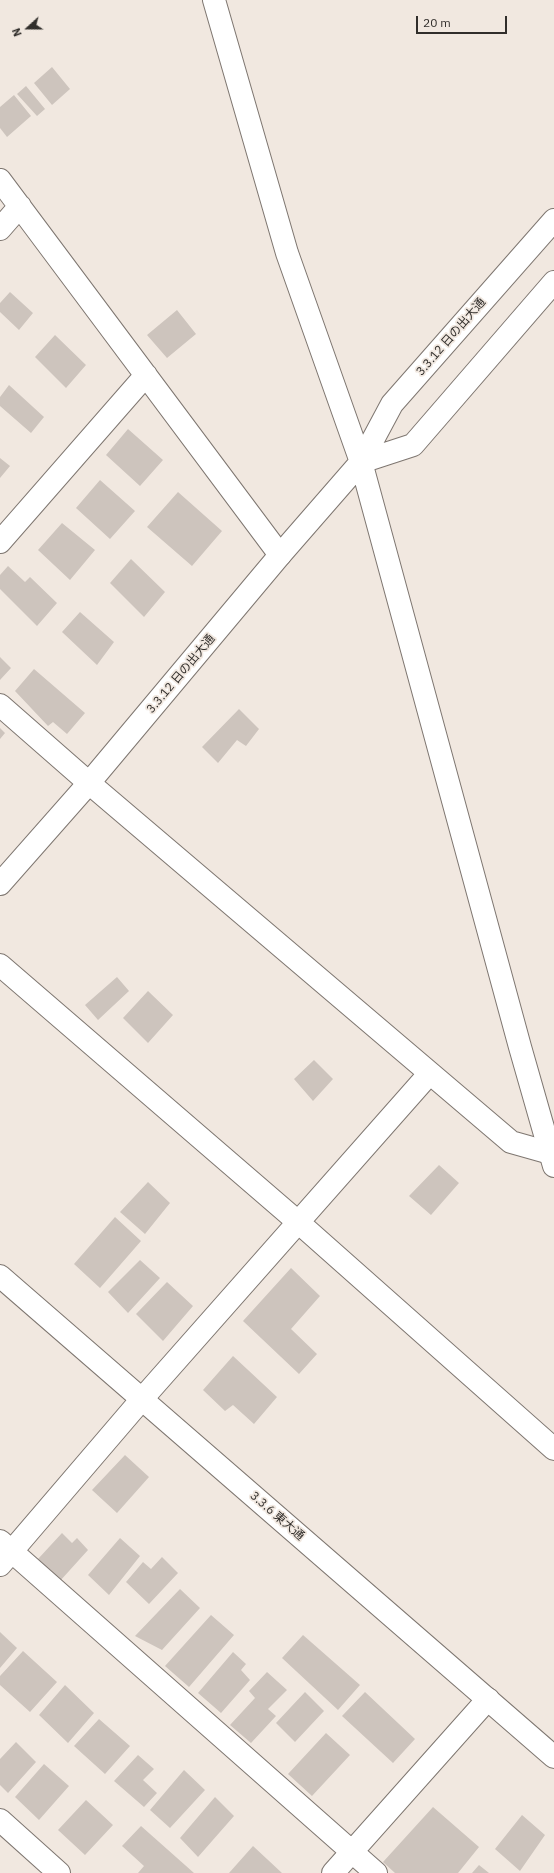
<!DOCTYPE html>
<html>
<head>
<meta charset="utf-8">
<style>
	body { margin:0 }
	#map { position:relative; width:554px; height:1873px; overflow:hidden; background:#f1e8e0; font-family:"IBM Plex Sans",sans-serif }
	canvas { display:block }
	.north { position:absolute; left:8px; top:8px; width:40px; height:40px; -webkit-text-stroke:3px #f1e8e0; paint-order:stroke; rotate:249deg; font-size:11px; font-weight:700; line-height:16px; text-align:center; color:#312e2b }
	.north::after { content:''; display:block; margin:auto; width:14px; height:18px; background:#312e2b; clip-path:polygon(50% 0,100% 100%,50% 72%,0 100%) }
	.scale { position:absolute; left:416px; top:16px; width:91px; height:18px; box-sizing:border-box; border:2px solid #312e2b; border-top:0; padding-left:5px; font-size:12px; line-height:14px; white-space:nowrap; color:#312e2b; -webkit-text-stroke:3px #f1e8e0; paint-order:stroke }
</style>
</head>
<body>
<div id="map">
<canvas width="554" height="1873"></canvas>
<div class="north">N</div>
<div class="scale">20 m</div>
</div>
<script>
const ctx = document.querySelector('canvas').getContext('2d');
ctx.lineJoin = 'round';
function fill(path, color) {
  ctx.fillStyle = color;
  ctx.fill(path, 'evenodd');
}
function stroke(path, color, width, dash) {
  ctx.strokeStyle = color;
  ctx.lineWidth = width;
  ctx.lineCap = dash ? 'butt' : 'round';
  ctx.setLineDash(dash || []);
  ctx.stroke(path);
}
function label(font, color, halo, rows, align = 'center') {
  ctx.font = font + ' "IBM Plex Sans","Noto Sans JP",sans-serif';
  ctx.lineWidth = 3.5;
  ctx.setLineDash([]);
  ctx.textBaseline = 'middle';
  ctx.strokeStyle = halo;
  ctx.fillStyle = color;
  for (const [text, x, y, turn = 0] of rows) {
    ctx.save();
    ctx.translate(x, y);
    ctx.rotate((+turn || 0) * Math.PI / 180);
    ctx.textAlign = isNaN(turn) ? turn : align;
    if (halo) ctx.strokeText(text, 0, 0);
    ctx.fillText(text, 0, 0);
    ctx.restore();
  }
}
fill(new Path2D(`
	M52 67 70 89 52 105 34 83Z
	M26 86 45 109 37 116 17 94Z
	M14 95 31 116 7 137 0 128V107Z
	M10 292 33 313 19 330 0 312V303Z
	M177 310 196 334 167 358 147 335Z
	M55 335 86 365 66 388 35 357Z
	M9 385 44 417 31 433 0 406V397Z
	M128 429 163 460 140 486 106 455Z
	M0 458 10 466 0 478Z
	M100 480 135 511 110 539 76 508Z
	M178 492 222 531 192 566 147 527Z
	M62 523 95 550 70 580 38 550Z
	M131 559 165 592 144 617 110 583Z
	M8 566 25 582 30 577 57 603 37 626 0 589V575Z
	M80 612 114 642 97 665 62 632Z
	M0 657 11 668 0 680Z
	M34 669 85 713 67 734 53 722 48 726 15 691Z
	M239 709 259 729 246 746 237 740 218 763 202 747Z
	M0 728 5 733 0 739Z
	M117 977 129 991 98 1020 85 1005Z
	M148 991 173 1015 148 1043 123 1018Z
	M314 1060 333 1079 313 1101 294 1079Z
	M439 1165 459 1183 431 1215 409 1196Z
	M148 1182 170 1203 145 1234 120 1212Z
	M115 1217 141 1241 100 1288 74 1264Z
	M140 1260 160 1278 128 1313 108 1292Z
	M291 1268 320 1296 291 1329 317 1354 299 1374 243 1321Z
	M167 1282 193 1306 163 1341 136 1314Z
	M233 1356 277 1397 254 1424 233 1405 225 1411 203 1390Z
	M125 1455 149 1477 117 1513 92 1490Z
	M62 1533 72 1543 77 1538 88 1550 60 1581 38 1559Z
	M120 1538 140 1556 109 1595 88 1575Z
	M162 1557 178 1573 149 1604 126 1582 143 1562 151 1569Z
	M180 1589 200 1608 162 1650 135 1636Z
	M211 1615 234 1635 189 1687 165 1666Z
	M0 1632 17 1648 0 1668Z
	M303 1635 360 1685 338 1710 282 1658Z
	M23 1651 57 1682 30 1712 0 1685V1676Z
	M233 1652 246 1664 241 1670 250 1680 221 1713 198 1693Z
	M267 1672 287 1690 268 1709 276 1716 251 1743 230 1725 255 1698 249 1691Z
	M65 1685 94 1713 68 1743 39 1715Z
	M305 1692 324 1711 295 1742 276 1723Z
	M365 1692 415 1739 393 1763 342 1716Z
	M99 1719 130 1746 105 1774 74 1746Z
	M326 1733 350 1755 312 1796 288 1774Z
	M16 1742 36 1762 8 1793 0 1785V1759Z
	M138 1755 154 1769 143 1780 157 1793 144 1807 114 1781Z
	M44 1764 69 1786 39 1820 15 1797Z
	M184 1770 205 1790 170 1828 150 1810Z
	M215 1797 234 1816 198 1857 180 1838Z
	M86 1800 113 1825 85 1855 58 1830Z
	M433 1807 479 1847 458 1873H395L383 1862Z
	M522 1815 545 1835 520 1871 495 1849Z
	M141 1826 194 1873H138L144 1866 122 1846Z
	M253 1846 282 1873H229Z
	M479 1865 489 1873H472Z`), '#cdc4bd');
const street = new Path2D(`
	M0 180 280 555
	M0 229 20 206
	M0 542 146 375
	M0 705 89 783 511 1142 550 1153
	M0 965 298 1222 554 1449
	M0 1541 376 1873
	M0 1565 142 1399 430 1073
	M0 1820 59 1873
	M333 1873 488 1699`);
const secondary = new Path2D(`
	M214 0 287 253 361 462 520 1047 554 1166
	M361 462 413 445 554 282
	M0 884 89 783 280 555 361 462 392 404 554 220
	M0 1276 554 1757`);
stroke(street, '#7e7670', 24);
stroke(secondary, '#7e7670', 24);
stroke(street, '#fff', 22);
stroke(secondary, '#fff', 22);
label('12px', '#312e2b', '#f1e8e0', [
	["3.3.12 日の出大通",451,337,-49],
	["3.3.12 日の出大通",181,674,-50],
	["3.3.6 東大通",277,1516,41]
]);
</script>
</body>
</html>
